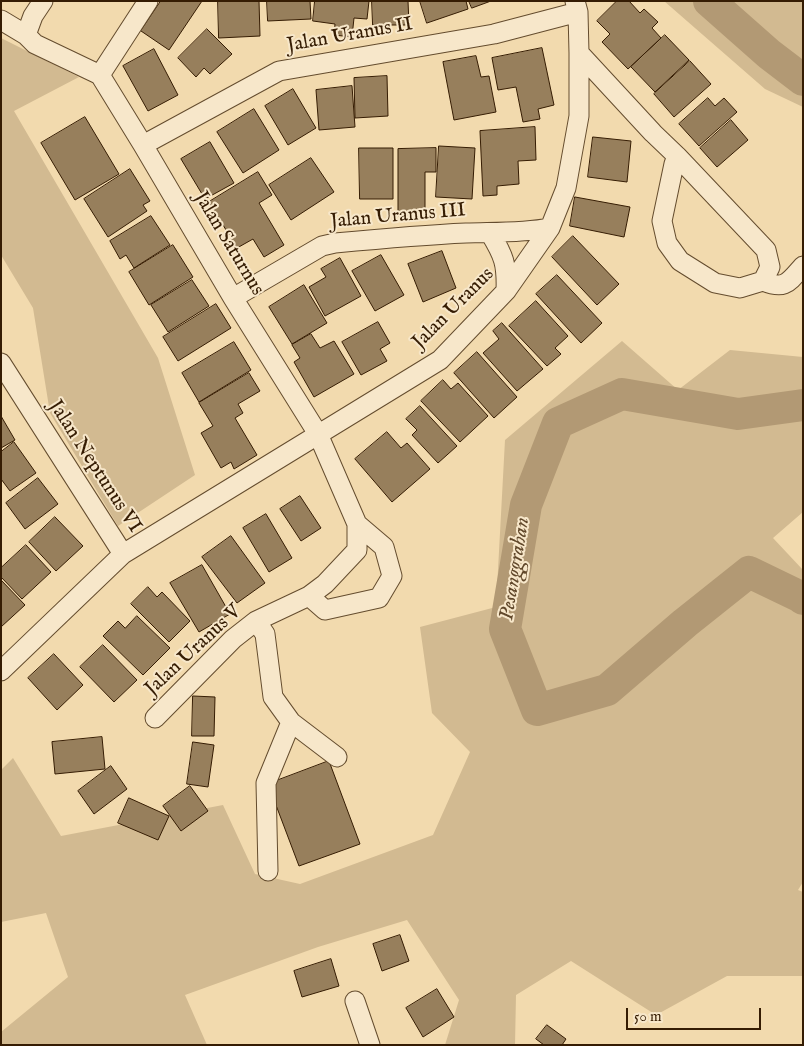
<!DOCTYPE html>
<html>
<head>
<meta charset="utf-8">
<style>
	body { margin:0 }
	#map { position:relative; width:804px; height:1046px; overflow:hidden; background:#f2daae; font-family:"IM FELL English",serif }
	canvas { display:block }
	.frame { position:absolute; inset:0; border:2px solid #351c03; pointer-events:none }
	.scale { position:absolute; left:626px; top:1008px; width:135px; height:22px; box-sizing:border-box; border:2px solid #351c03; border-top:0; padding-left:6px; font-size:15px; line-height:18px; white-space:nowrap; color:#351c03; -webkit-text-stroke:4px #f7e7ca; paint-order:stroke }
</style>
</head>
<body>
<div id="map">
<canvas width="804" height="1046"></canvas>
<div class="frame"></div>
<div class="scale">50 m</div>
</div>
<script>
const ctx = document.querySelector('canvas').getContext('2d');
ctx.lineJoin = 'round';
function fill(path, color) {
  ctx.fillStyle = color;
  ctx.fill(path, 'evenodd');
}
function stroke(path, color, width, dash) {
  ctx.strokeStyle = color;
  ctx.lineWidth = width;
  ctx.lineCap = dash ? 'butt' : 'round';
  ctx.setLineDash(dash || []);
  ctx.stroke(path);
}
function label(font, color, halo, rows, align = 'center') {
  ctx.font = font + ' "IM FELL English",serif';
  ctx.lineWidth = 4;
  ctx.setLineDash([]);
  ctx.textBaseline = 'middle';
  ctx.strokeStyle = halo;
  ctx.fillStyle = color;
  for (const [text, x, y, turn = 0] of rows) {
    ctx.save();
    ctx.translate(x, y);
    ctx.rotate((+turn || 0) * Math.PI / 180);
    ctx.textAlign = isNaN(turn) ? turn : align;
    if (halo) ctx.strokeText(text, 0, 0);
    ctx.fillText(text, 0, 0);
    ctx.restore();
  }
}
fill(new Path2D(`
	M664 1H803V107L765 89Z
	M1 38 79 77 14 111 158 358 195 475 118 526 50 413 33 308 1 255Z
	M622 341 678 390 730 350 803 357V512L773 538 803 570V882L798 890 803 892V976H727L656 1015 571 961 516 995 515 1045H445L459 1000 407 920 318 947 185 995 207 1045H1V1032L68 977 46 913 1 922V770L13 758 61 836 223 805 255 874 300 884 433 835 470 752 432 713 420 627 496 607 505 440Z`), '#d2ba91');
stroke(new Path2D(`
	M709 1 769 54 803 80
	M803 405 738 414 622 394 558 423 526 505 505 629 537 710 607 690 685 623 749 572 799 596 803 599`), '#b29974', 32);
const building = new Path2D(`
	M161 1H202L169 50 141 31Z
	M218 1H259L260 36 219 38Z
	M267 1H310L311 19 268 21Z
	M315 1H369L367 19 354 18 352 37 334 35 335 24 313 21Z
	M372 1H408L409 25H373Z
	M420 1H466L468 9 427 23Z
	M469 1H491L472 8Z
	M617 1H629L640 13 644 9 658 22 652 28 661 38 628 69 602 42 610 34 597 21Z
	M207 29 232 54 210 74 204 68 196 77 178 58Z
	M665 35 689 60 655 92 631 67Z
	M542 48 554 105 538 109 540 119 523 122 516 87 498 90 492 58Z
	M154 49 178 95 148 111 123 66Z
	M476 56 481 77 489 76 496 112 454 120 443 62Z
	M690 61 711 84 674 117 654 94Z
	M387 76 388 116 355 118 354 78Z
	M352 86 355 127 319 130 316 90Z
	M293 89 316 128 288 145 265 106Z
	M708 98 715 106 724 98 737 112 699 146 679 124Z
	M254 109 279 150 243 173 217 132Z
	M85 117 119 174 75 200 41 143Z
	M731 120 748 140 717 167 700 148Z
	M535 127 536 160 518 161 519 184 497 186V195L483 196 480 131Z
	M593 137 631 141 627 182 588 177Z
	M210 142 234 183 205 199 181 159Z
	M439 146 475 148 472 199 436 197Z
	M359 148H393V199H360Z
	M436 148V172H425V215L398 216V149Z
	M311 158 334 192 291 220 269 185Z
	M130 169 150 201 143 205 147 211 108 237 84 199Z
	M258 172 272 195 259 203 284 245 264 257 253 239 237 248 209 202Z
	M575 197 630 207 624 237 570 226Z
	M151 216 170 245 134 268 126 255 120 259 110 241Z
	M573 236 619 284 597 305 552 257Z
	M173 245 193 277 149 305 129 272Z
	M442 251 456 288 423 302 408 264Z
	M381 255 404 295 375 311 352 271Z
	M340 258 361 296 325 316 309 287 326 277 321 269Z
	M557 275 602 323 581 343 536 294Z
	M192 280 209 306 168 332 151 305Z
	M304 285 327 323 292 344 269 307Z
	M536 301 568 336 555 348 561 354 547 366 509 326Z
	M216 304 231 328 178 361 163 337Z
	M378 322 390 343 380 349 387 361 361 375 342 342Z
	M502 323 543 369 517 391 483 353 499 339 493 331Z
	M311 334 320 348 334 341 354 374 314 397 294 362 300 358 292 345Z
	M234 342 251 370 199 402 182 373Z
	M477 352 517 397 494 418 454 373Z
	M249 373 260 391 238 404 243 413 235 418 257 455 234 469 231 462 221 468 201 433 213 426 199 403Z
	M443 380 451 389 458 383 488 416 460 442 421 401Z
	M420 406 457 446 438 463 412 435 417 430 406 419Z
	M1 416 15 440 1 448Z
	M387 432 401 448 407 443 430 469 392 502 355 459Z
	M14 442 36 473 10 491 1 479V452Z
	M38 478 58 504 25 529 6 503Z
	M300 496 321 528 301 541 280 509Z
	M266 514 292 558 269 572 243 528Z
	M55 517 83 546 56 571 29 542Z
	M231 536 265 583 237 603 202 557Z
	M26 545 51 572 22 599 1 577V568Z
	M202 565 230 614 199 632 170 583Z
	M1 580 25 605 1 627Z
	M148 587 157 597 162 592 190 621 169 642 131 604Z
	M137 616 170 648 143 675 103 636 118 621 125 628Z
	M103 645 137 680 114 702 80 667Z
	M54 654 83 685 57 710 28 678Z
	M193 696 215 697 214 736H192Z
	M102 737 105 769 55 774 52 742Z
	M193 742 214 745 208 787 187 784Z
	M329 761 360 844 299 866 268 784Z
	M111 766 127 789 94 814 78 791Z
	M190 786 208 811 181 831 163 806Z
	M129 798 169 816 158 840 118 823Z
	M400 935 409 961 382 971 373 944Z
	M331 959 339 986 302 997 294 971Z
	M437 989 454 1017 423 1037 406 1008Z
	M547 1025 566 1039 562 1045H544L536 1039Z`);
fill(building, '#977f5c');
stroke(building, '#351c03', 1);
const minor = new Path2D(`
	M43 1 33 16 26 35 35 44 100 75
	M1 20 26 35
	M579 53 653 133 677 156 766 250 770 267 763 281 740 288 715 283 680 261 667 243 662 221 674 164 677 156
	M100 75 143 145 233 298 318 434 357 524V550L325 584 309 596 256 621 233 639 155 718
	M100 75 148 1
	M143 145 279 71 494 34 578 12
	M490 233C504 256 507 264 506 291
	M763 281C785 290 788 283 803 266
	M233 298 322 246 335 243C378 239 422 235 466 233 494 232 522 233 550 228
	M1 363 123 554
	M309 596 325 610 379 598 392 576 384 547 357 524
	M256 621 265 634 273 697 291 722 337 757
	M1 671 123 554 440 360 506 291 550 228 566 188 579 116V53L578 12 575 1
	M268 871 266 783 291 722
	M355 1001 370 1045`);
stroke(minor, '#644c2e', 21);
stroke(minor, '#f7e7ca', 19);
label('20px', '#351c03', '#f7e7ca', [
	["Jalan Uranus II",350,36,-10],
	["Jalan Uranus III",398,217,-5],
	["Jalan Saturnus",228,244,59],
	["Jalan Uranus",454,309,-45],
	["Jalan Neptunus VI",94,467,57],
	["Jalan Uranus V",194,651,-43]
]);
label('italic 21px', '#61482b', '#f7e7ca', [
	["Pesanggrahan",516,569,-81]
]);
</script>
</body>
</html>
